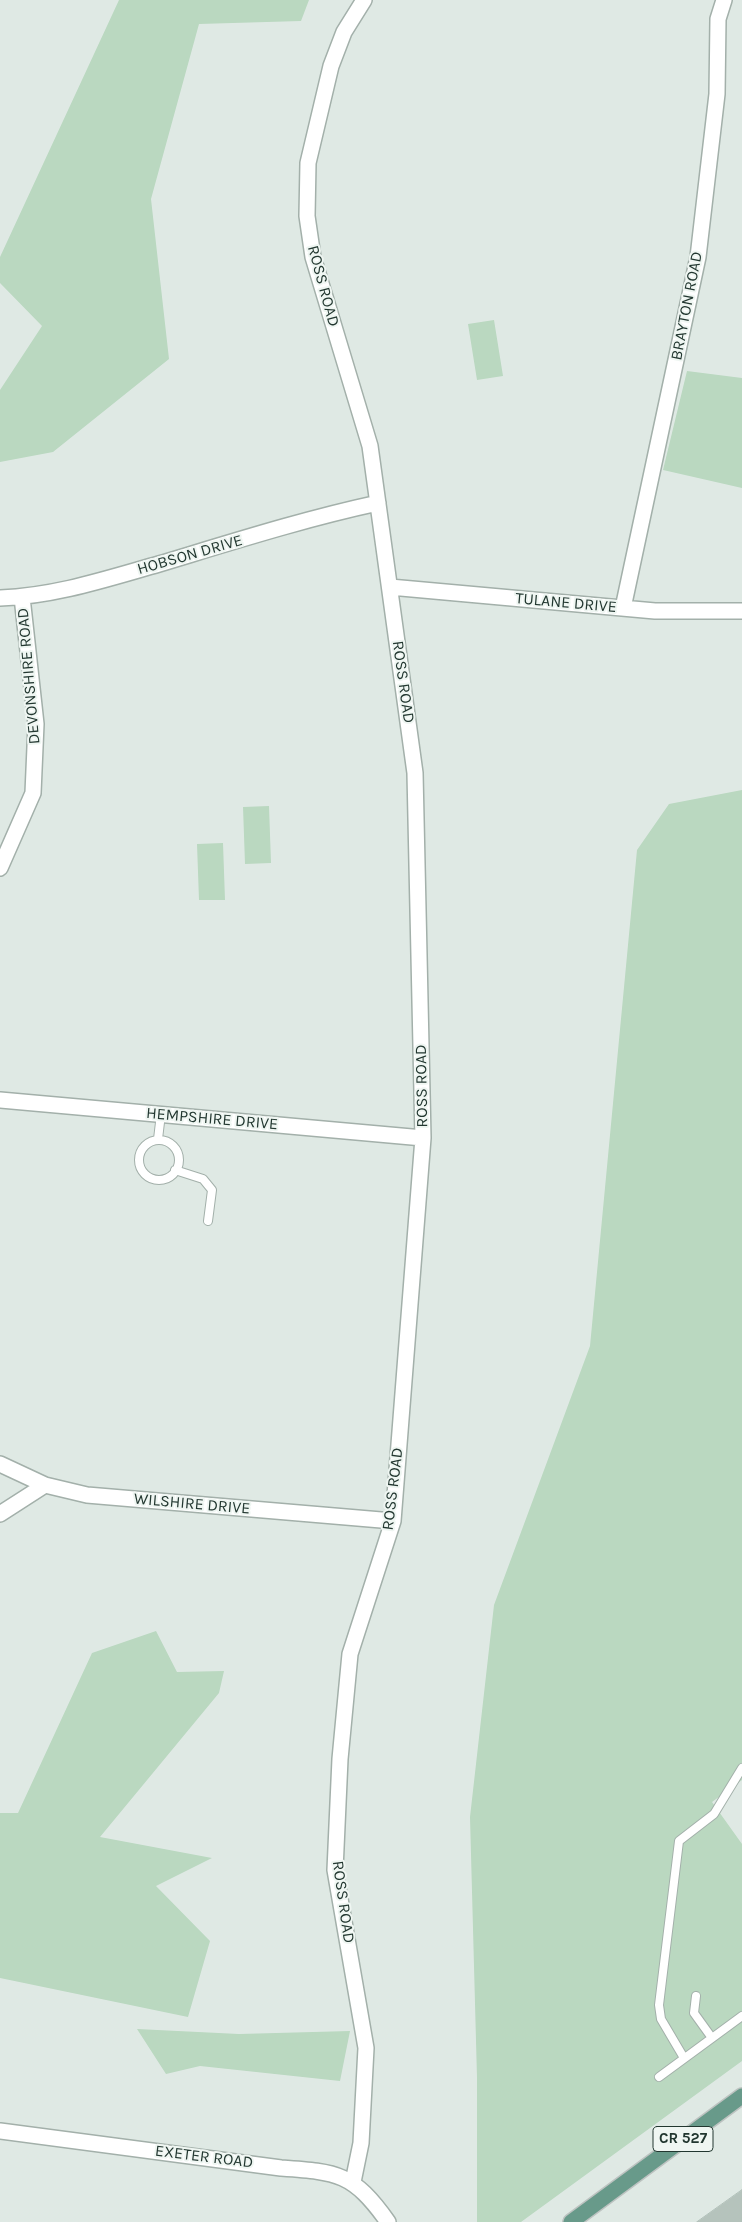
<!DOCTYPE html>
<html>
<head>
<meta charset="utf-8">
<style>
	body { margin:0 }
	canvas { display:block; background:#dfe9e4 }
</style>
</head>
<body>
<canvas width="742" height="2222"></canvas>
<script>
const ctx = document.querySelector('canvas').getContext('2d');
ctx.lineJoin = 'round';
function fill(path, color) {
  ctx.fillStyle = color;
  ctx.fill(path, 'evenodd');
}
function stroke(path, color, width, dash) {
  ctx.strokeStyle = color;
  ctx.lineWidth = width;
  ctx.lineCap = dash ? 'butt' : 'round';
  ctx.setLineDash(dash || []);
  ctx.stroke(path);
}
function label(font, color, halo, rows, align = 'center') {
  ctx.font = font + ' Karla,sans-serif';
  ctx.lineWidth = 4;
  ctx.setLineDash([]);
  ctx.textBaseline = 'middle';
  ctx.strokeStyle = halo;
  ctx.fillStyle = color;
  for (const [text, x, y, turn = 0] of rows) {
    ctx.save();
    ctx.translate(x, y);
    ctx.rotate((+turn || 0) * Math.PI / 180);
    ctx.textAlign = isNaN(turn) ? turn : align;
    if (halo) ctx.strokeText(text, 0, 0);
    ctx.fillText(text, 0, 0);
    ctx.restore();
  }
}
fill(new Path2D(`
	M119 0H309L301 21 199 24 151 199 169 359 53 452 0 462V390L42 326 0 283V257Z
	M494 320 503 376 477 380 468 324Z
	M687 371 742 378V488L663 470Z
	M742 790V1780L712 1802 742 1844V2061L521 2222H477V2078L470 1817 494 1605 590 1346 637 850 669 804Z
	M269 806 271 863 245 864 243 807Z
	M223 843 225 900H199L197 844Z
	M156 1631 177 1672 224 1671 219 1693 100 1837 212 1858 156 1886 210 1941 188 2017 0 1978V1813H18L92 1653Z
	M137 2029 239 2034 350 2031 340 2081 200 2066 166 2074Z`), '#bad8c0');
const building = new Path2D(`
	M742 2190V2222H697Z`);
fill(building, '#b5c3bc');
stroke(building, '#b2c1ba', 1);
const lane = new Path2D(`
	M158 1139 161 1114
	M139 1160a20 20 0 1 1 40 0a20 20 0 1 1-40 0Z
	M175 1170 203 1179 212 1190 208 1221
	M696 1996 694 2013 712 2038
	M684 2058 661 2019 659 2005 679 1841 714 1814 742 1768
	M659 2077 742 2016`);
const street = new Path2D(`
	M390 587 655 611H742
	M0 598C55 596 106 579 159 564 232 542 304 519 378 503
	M623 608 698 257 717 94 718 19 724 0
	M0 868 33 793 36 724 22 597
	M0 1100 423 1138
	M0 1464 45 1485
	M0 1514 45 1485 87 1495 393 1521
	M0 2131 281 2168C338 2172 353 2173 388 2222
	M353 2182 361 2143 366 2048 335 1870 340 1759 350 1654 393 1521 423 1138 415 773 370 446 313 257 307 216 308 163 331 66 344 32 364 0`);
const primary = new Path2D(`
	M571 2222 742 2096`);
stroke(lane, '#a3b0aa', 10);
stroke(street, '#a3b0aa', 18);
stroke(primary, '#bdc3c1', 18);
stroke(lane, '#fff', 8);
stroke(street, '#fff', 15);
stroke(primary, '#689a8a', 15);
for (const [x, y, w] of [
	[683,2139,60]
]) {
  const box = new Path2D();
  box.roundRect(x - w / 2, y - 12.5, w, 25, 4);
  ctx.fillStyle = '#eff6f2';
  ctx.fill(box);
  stroke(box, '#223730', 1);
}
label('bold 15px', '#223730', null, [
	["CR 527",683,2139]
]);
label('16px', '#223730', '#eff6f2', [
	["ROSS ROAD",323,286,75],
	["BRAYTON ROAD",687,306,-79],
	["HOBSON DRIVE",190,555,-16],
	["TULANE DRIVE",566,603,5],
	["DEVONSHIRE ROAD",29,676,-95],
	["ROSS ROAD",403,682,82],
	["ROSS ROAD",422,1086,-91],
	["HEMPSHIRE DRIVE",212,1119,5],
	["ROSS ROAD",393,1489,-83],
	["WILSHIRE DRIVE",192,1504,5],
	["ROSS ROAD",343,1902,82],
	["EXETER ROAD",204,2157,7]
]);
</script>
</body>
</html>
